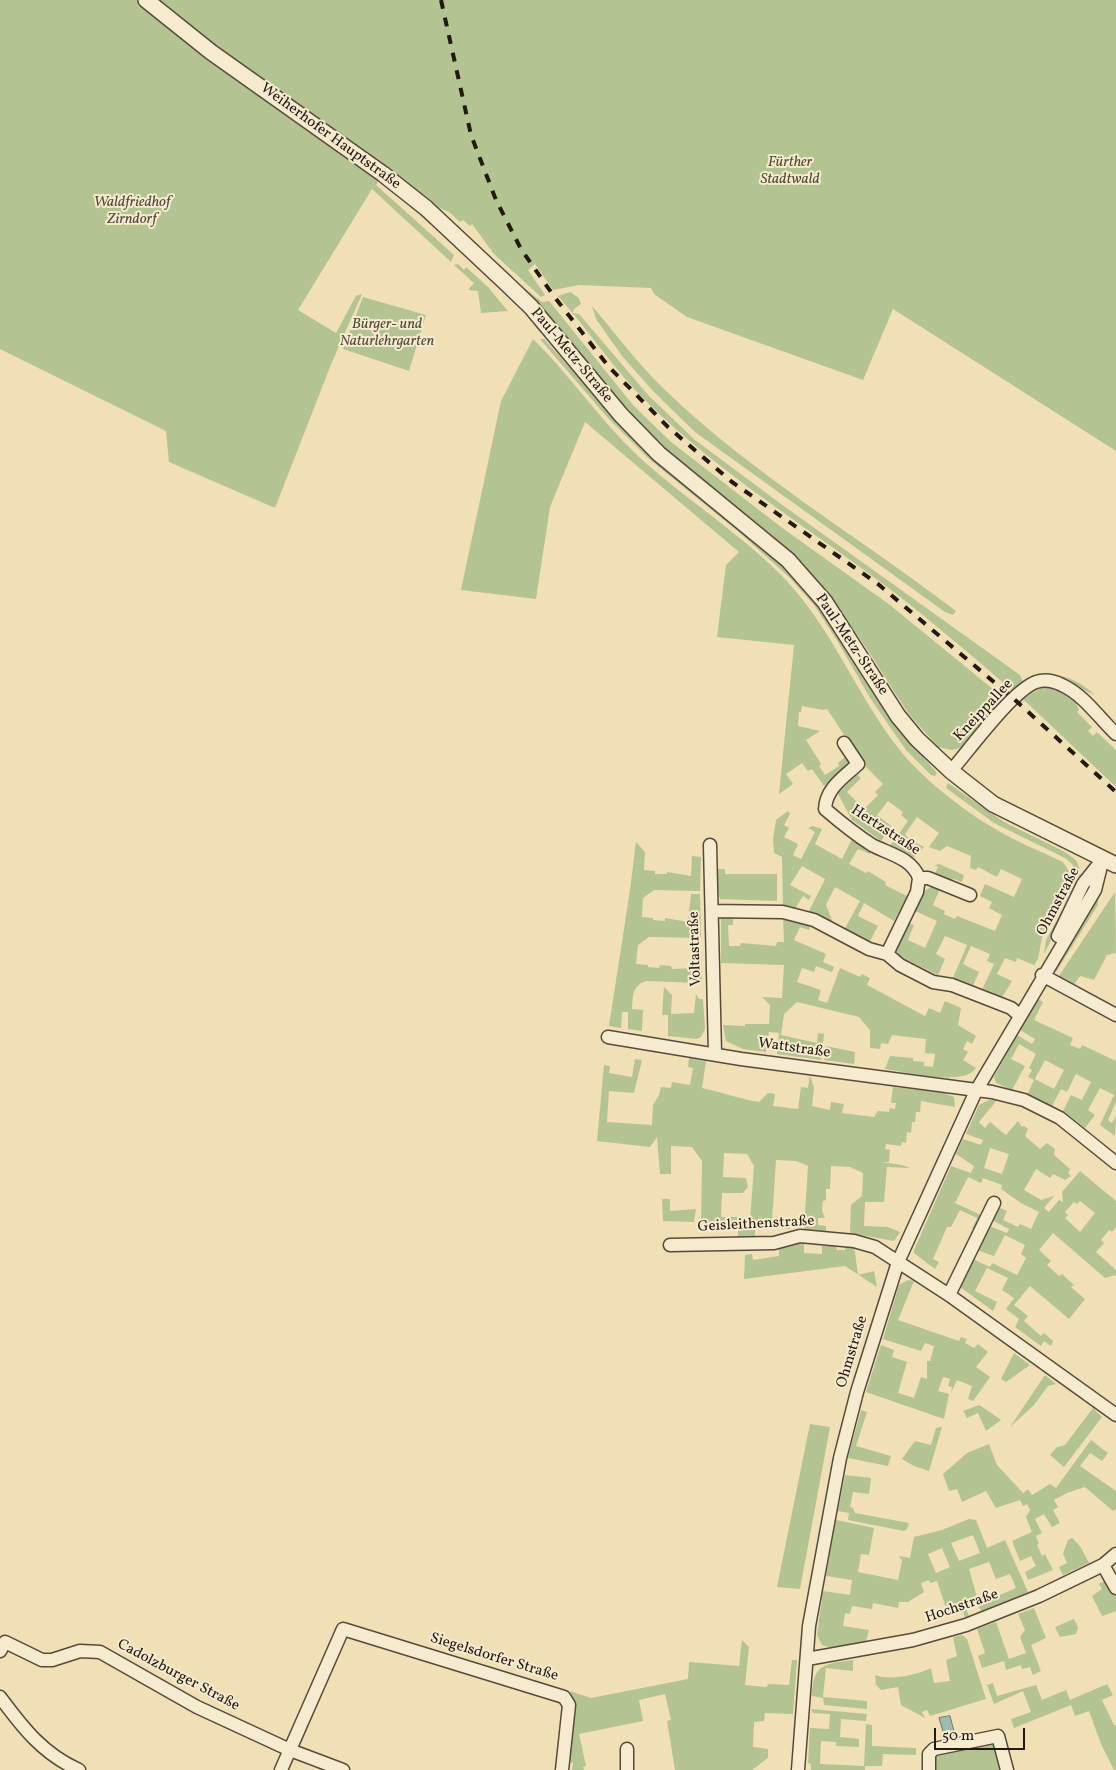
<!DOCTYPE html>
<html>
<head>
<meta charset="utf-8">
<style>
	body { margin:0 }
	#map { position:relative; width:1116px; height:1770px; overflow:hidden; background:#f1dfb5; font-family:Vollkorn,serif }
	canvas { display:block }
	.scale { position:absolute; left:934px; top:1728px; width:91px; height:22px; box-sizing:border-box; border:2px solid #241911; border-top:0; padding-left:6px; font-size:15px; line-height:18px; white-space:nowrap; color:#241911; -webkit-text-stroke:4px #f6eacf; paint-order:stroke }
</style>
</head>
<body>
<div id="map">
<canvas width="1116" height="1770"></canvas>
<div class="scale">50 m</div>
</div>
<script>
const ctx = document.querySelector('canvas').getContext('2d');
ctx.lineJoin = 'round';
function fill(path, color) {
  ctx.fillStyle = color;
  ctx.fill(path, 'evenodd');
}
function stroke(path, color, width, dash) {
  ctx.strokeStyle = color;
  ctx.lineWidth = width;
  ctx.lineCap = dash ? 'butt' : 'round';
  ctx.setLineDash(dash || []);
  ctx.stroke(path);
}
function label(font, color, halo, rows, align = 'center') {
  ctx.font = font + ' Vollkorn,serif';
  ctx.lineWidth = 4;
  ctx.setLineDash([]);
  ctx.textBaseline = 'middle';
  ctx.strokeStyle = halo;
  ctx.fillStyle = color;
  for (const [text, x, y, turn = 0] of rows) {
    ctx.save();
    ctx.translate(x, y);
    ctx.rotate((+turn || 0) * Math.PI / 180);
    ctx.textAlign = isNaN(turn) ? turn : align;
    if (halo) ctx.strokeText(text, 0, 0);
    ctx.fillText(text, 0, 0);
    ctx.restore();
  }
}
fill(new Path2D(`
	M0 0H1116V451L893 309 863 380 687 317 654 294 651 288 579 285 553 290 535 264 528 270 545 295 541 297 494 254 472 224 470 226 463 220 460 222 449 212 435 206 388 167 380 178 424 212 436 229 379 180 376 185 454 255 451 262 372 189 298 310 336 333 356 296 362 294 332 362 275 508 169 462 166 431 0 349Z
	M458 264 464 270 466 267 488 287 508 311 481 313 478 291 468 290 474 283 454 265Z
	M523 287 542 302 549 301 633 405 671 442 781 527 890 605 1005 699 960 748 952 750 938 747 908 713 865 646 825 591 773 536 666 449 628 411Z
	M570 292 579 298 581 304 574 309 573 313 579 314 648 395 695 440 781 504 1020 675 1023 682 1013 691C963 648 913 605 860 567 788 515 712 466 648 403 614 370 589 331 558 296Z
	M363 297 426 315 409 371 343 349Z
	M592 306C616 334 638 364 664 389 752 474 859 537 956 611L953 615 945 612 695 432 653 391 622 356 596 319Z
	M533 339C570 375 599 419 637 455 684 499 741 533 785 579 833 630 857 696 899 749 922 778 960 808 992 827 1014 841 1040 851 1063 862L1070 873 1071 884 1042 937 1038 959 1034 965 1017 958 1016 962 1005 958 997 974 1012 981 1001 999 981 992 994 964 987 961 990 954 971 946 963 964 979 972 972 988 952 980 967 945 945 936 936 954 945 959 938 975 899 956 895 949 907 922 914 925 908 940 925 948 937 921 913 910 924 891 937 884 941 886 933 905 945 911 944 914 955 919 957 916 995 931 1002 915 989 908 992 902 980 896 985 884 1014 897 1022 879 1001 869 997 877 978 867 976 870 970 868 971 856 947 846 940 851 929 847 939 833 917 817 905 834 909 839 924 847 913 858 890 846 908 821 901 815 903 812 888 801 877 815 891 826 881 841 852 820 836 790 855 773 861 778 847 792 864 809 878 795 875 792 883 784 864 765 827 709 823 710 802 706 801 712H799L798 726 820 731 806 740 821 764 819 766 825 775 839 766 838 763 848 755 851 760 848 767 824 786 812 769 808 771 802 763 786 774 793 784 779 794 794 645 717 637 726 565 739 552 585 422 550 507 536 599 461 590 501 401Z
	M540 339H544L623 427 779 561 815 600 887 715 937 773 935 776 931 775 906 750 870 698 838 642 814 605 789 577 740 533 649 459 607 417Z
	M1047 674C1067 675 1081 682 1095 695Z
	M1053 687 1075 701 1079 710 1077 712 1092 727 1088 731 1093 736 1097 732 1116 750V787L1023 699 1041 688Z
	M948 783 1004 822 1065 852 1076 860 1080 870V878L1072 864 1065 858 994 823 946 788Z
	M788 811 790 814 784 825 789 828 784 837 798 844 793 855 801 859 815 832 808 828 813 826 822 829 815 844 842 859 853 837 872 849 870 854 858 849 849 864 866 873 868 871 886 882 885 885 907 896 894 921 864 903 858 916 878 926 868 945 844 930 860 901 835 887 826 905 834 925 807 915 825 879 802 866 790 885 811 896 809 900 803 896 794 910 783 908 782 857 774 853 773 839 776 820Z
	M636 842 645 852 644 870 655 871V874H667V872L691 876 692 856 701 857 700 891 654 890 643 898 642 917 653 918V920L665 921V918L688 922 691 894H700L701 938 649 937 638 945 636 964 648 965V967L659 968 660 965 671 966 672 969 695 968 697 949H701L702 983 646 981C632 986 633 996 632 1009L643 1010 642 1031 628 1029V1012H622L621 1028 609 1026 630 890Z
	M939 864 964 875 962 882 953 879 951 883 934 876 938 867 935 865Z
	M717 869H725V874H777V901L720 899 717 890Z
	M1076 886H1079L1044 954 1046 940Z
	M1115 892 1116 953 1107 955 1094 980 1080 976 1073 986 1061 980 1059 976Z
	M1098 897V905L1056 972V968Z
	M783 915 812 922 809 930 800 927 794 940 826 954 823 962 834 967 832 972 816 966 814 972 802 968 797 982 821 990 818 1000 827 1003 840 968 860 977 862 974 870 978 867 985C887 995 905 1006 925 1016L929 1008 940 1013 945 1001 961 1008 958 1025 976 1036 972 1044 967 1041 963 1049 968 1052 963 1060 976 1068C964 1087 906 1072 885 1069L890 1056 913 1058V1061L924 1062V1066L933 1067 935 1054 925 1053 926 1039 892 1035 888 1044 881 1043 880 1049 870 1048V1030L859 1017 797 1002 784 1014 781 1035 817 1043 818 1033 824 1034 821 1060 777 1054 779 1033 769 1032 766 1052 743 1049 726 1041 723 1025 745 1026V1024H769L770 1005 762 997 782 998 784 965 721 963V917L733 916V925H728L729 946H740L741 943 776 946 777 942H784Z
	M664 987 672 995 671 1014 694 1013 696 994 699 999H703L705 1029 701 1037 697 1039 668 1036V1015H662Z
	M1038 999 1043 1002 1034 1020 1073 1038 1070 1045 1080 1049 1082 1045 1116 1061V1102L1108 1120 1112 1123 1116 1116 1115 1136 1100 1125 1114 1095 1100 1088 1088 1110 1095 1115 1085 1128 1063 1111 1071 1095 1082 1100 1091 1082 1076 1074 1067 1092 1061 1089 1052 1106 1027 1095 1034 1080 1028 1077 1032 1070 1029 1068 1036 1054 1019 1044 1011 1059 1025 1066 1012 1090 996 1083 994 1077 1017 1035 1032 1044 1035 1039 1020 1030ZM1045 1060 1064 1070 1054 1089 1035 1079Z
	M826 1046 855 1052 854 1064 824 1060Z
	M689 1058 706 1061 702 1088C722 1092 739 1099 759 1102L768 1093 775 1094 773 1106 798 1109 801 1087 808 1088 810 1075 814 1088 812 1106 830 1110 831 1102 844 1104 842 1113 874 1117 878 1111 889 1112 890 1108 895 1109 896 1103H891L893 1087 944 1093 954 1097 955 1107 921 1101 920 1112H916L915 1122H912L911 1133 907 1132 906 1143 902 1142 901 1146 886 1144 885 1149 890 1150 889 1162H882L902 1165 910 1168 887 1167 884 1202H865L864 1226 888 1227 900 1232 894 1241 850 1233 851 1205 862 1196 863 1173 850 1167 831 1166 830 1189H826V1200L823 1201 822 1211 825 1218H818V1225L826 1226V1231L804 1230 808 1166 796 1161 776 1160 772 1221 793 1222 790 1229 752 1224 750 1220 754 1166 747 1154 724 1153 723 1177 746 1178 748 1187 743 1193H722L721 1217H743L746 1223 701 1222 702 1161 692 1147 671 1146V1174H660L657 1137 650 1147 597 1141 604 1065 610 1066 609 1073 632 1077 635 1059 642 1060 634 1093 609 1091 607 1122 652 1125 653 1105 659 1095 661 1087 671 1088 672 1082 690 1085 693 1068 688 1067Z
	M989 1100H997L979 1122 985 1128 990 1122 1006 1135 1018 1121 1022 1127 1024 1126 1028 1129 1025 1136 1040 1149 1047 1143 1055 1149 1054 1155 1070 1169 1068 1173 1071 1176 1065 1180 1053 1174 1050 1178 1036 1169 1024 1190 1041 1200 1054 1196 1044 1208 1049 1212 1059 1200 1063 1202 1062 1192 1080 1171 1116 1201V1227L1112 1232 1109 1230 1101 1240 1104 1243 1096 1252 1116 1270V1275L1105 1278 1053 1233 1039 1250 1051 1261 1047 1265 1059 1276 1062 1274 1074 1285 1071 1287 1085 1299 1069 1319 1030 1286 1014 1305 1028 1316 1024 1321 1041 1336 1044 1333 1053 1341 1051 1346 1044 1341 1041 1346 1015 1327 1019 1319 1006 1309 1014 1298 1002 1290 1008 1278 987 1268 975 1291 997 1302 993 1311 960 1287 973 1259 990 1267 992 1263 1017 1275 1026 1258 1021 1254 1025 1245 1005 1235 994 1256 977 1250 989 1226 1007 1233 1009 1229 992 1220 998 1207 1007 1211 1003 1220 1018 1227 1020 1224 1031 1229 1039 1212 1021 1203 1001 1189 1002 1185 983 1178 981 1183 968 1177 955 1203 983 1216 976 1230 972 1229 977 1218 960 1210 951 1227H947L933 1259 939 1262 935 1269 914 1253V1250L951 1166 971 1173 974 1166 956 1154 963 1139 981 1145 983 1140 966 1134 979 1105ZM990 1148 1009 1154 1002 1174 984 1168ZM1080 1201 1095 1213 1080 1232 1065 1218 1068 1215 1065 1212 1074 1202 1077 1204Z
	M662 1199H670V1211L696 1209 694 1222 663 1221Z
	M738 1227 755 1228V1239L738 1238Z
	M804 1241V1253L822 1254V1246H836L837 1250H845L846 1246H854L858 1275 874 1271 877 1287 845 1266 744 1279 745 1255 752 1254 753 1260 779 1256V1246Z
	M908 1280 914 1281 898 1320 959 1341 961 1337 967 1339 965 1343 974 1348 978 1344 988 1352 976 1367 990 1377 973 1401 968 1399 972 1386 957 1380 951 1393 952 1387 948 1386 950 1379 943 1377 938 1391 949 1394 944 1419 866 1392 881 1345 894 1350 892 1357 907 1362 898 1393 914 1398 921 1377 927 1379V1361H930L934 1346 925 1343 921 1351 883 1339 899 1285Z
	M1014 1353 1030 1365 1006 1382 1001 1379Z
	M1045 1375 1056 1384 1048 1386 1034 1405 1010 1427Z
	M979 1405 981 1406 1001 1420 986 1431 978 1413 967 1418 963 1411Z
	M1093 1408 1102 1417 1064 1467 1050 1455 1057 1447 1065 1445Z
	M861 1410 867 1412 856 1446 891 1456 888 1466 848 1458Z
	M810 1424 830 1427 800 1589 777 1587Z
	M942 1427 929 1471 914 1466 902 1459 915 1441 931 1445 936 1428Z
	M1091 1440 1108 1453 1102 1461 1090 1453 1080 1466 1116 1491V1509L1113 1511 1085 1487 1067 1493 1054 1500 1058 1507 1053 1510 1060 1523 1052 1527 1044 1514 1035 1519 1042 1533 1036 1536 1039 1544 1037 1545 1042 1556 1045 1554 1053 1570 1028 1580 1025 1572 1036 1566 1031 1556 1020 1561 1012 1541 1032 1532 1026 1517 1030 1510 1027 1504 1023 1506 1020 1500 996 1508 986 1491 962 1502 957 1489 949 1491 943 1474 967 1453 989 1444 997 1465 1023 1493 1028 1489 1032 1495 1050 1484 1056 1488Z
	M845 1475 871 1478 869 1494 853 1492 850 1507 853 1508 855 1513 909 1523 907 1529 904 1531 848 1520 849 1513 838 1511Z
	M969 1519 976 1520 987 1548 1005 1540 1028 1592 981 1611 978 1604 966 1609 969 1616 965 1618 962 1608 947 1611 937 1581 930 1583 929 1580 921 1583 924 1592 908 1602H899L898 1608 873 1603 872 1609 852 1606 850 1614 845 1613 843 1626 869 1630 866 1641 832 1648 822 1645 817 1635 823 1591 850 1595 852 1580 826 1576 836 1520 874 1528 869 1555 861 1554 858 1572 898 1580 902 1561 899 1556 910 1558 914 1537 942 1530ZM973 1535 980 1553 959 1561 951 1543ZM942 1548 950 1567 936 1573 928 1554ZM989 1562 996 1579 1010 1574 1016 1588 979 1604 969 1569Z
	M1072 1538 1080 1546 1089 1563 1063 1575 1059 1567 1067 1563 1063 1554 1068 1540Z
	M1106 1580 1116 1597V1611L1102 1616 1092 1596 1102 1589 1099 1584Z
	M1034 1608 1046 1638 1031 1645 1041 1671 1033 1675 1030 1667 1022 1669 1021 1665 1006 1670 1004 1661 982 1668 978 1656 985 1653 977 1629 996 1622 1009 1659 1026 1653 1020 1637 1025 1630 1018 1614Z
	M1074 1619 1078 1627 1076 1634 1060 1637 1055 1627Z
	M962 1635 967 1639 986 1699 930 1716 927 1710 922 1712 925 1718 901 1705 898 1687 881 1690 876 1685 875 1675C890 1681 917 1675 931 1668L934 1683 950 1681 946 1660 957 1656 953 1637Z
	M742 1640 749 1647 745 1685 766 1687 769 1684 789 1685 792 1660H797L793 1714 765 1713 764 1721 754 1722 753 1747 768 1749V1758L752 1770H675L667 1721 671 1720 665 1694 639 1700 643 1721 579 1734 586 1766 583 1767 584 1770H572L573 1763 567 1762 573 1705 570 1691 591 1698 688 1679 689 1662 739 1666Z
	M853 1660V1671L826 1668 823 1697 867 1701V1709L824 1705 823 1698 812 1696C813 1664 824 1664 853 1660Z
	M993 1683 997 1696 1036 1685 1042 1700 1066 1690 1070 1700 1107 1684 1113 1695 1102 1700 1114 1725H1116V1769L1114 1770 1101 1744 1089 1711 1075 1716 1071 1705 1014 1728 1011 1719 1031 1712 1023 1691 994 1704 987 1685Z
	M811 1709 867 1714 866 1721 841 1719 840 1737 859 1739V1747L836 1746V1742L821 1741 820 1764 864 1766 866 1724 872 1725V1746L916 1748V1755L883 1754 882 1766H865V1770H811V1764L808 1763 810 1728 829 1729 830 1714 813 1713Z
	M995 1743 1003 1770H933V1753Z`), '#b4c392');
const water = new Path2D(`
	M950 1716 955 1735 945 1738 939 1718Z`);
fill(water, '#9bbcb0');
stroke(water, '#6b7b70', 1);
const minor = new Path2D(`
	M844 743 858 764C844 777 826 788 825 809 840 822 855 834 872 845 889 854 912 858 919 878L917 892 887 954
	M951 771C969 750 1012 691 1036 682 1045 679 1054 681 1062 685 1084 695 1099 718 1116 734
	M710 845 715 1053
	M919 878H928L970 895
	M712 911 783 912 814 920 869 949 887 954 900 965 933 982 952 985 1011 1008 1019 1015
	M1058 936 1083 884 1099 864
	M1042 975 1116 1015
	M608 1037 741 1059 992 1092 1024 1100 1060 1118 1116 1163
	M670 1245 774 1243 800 1236 854 1241 875 1247 949 1295 1116 1415
	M949 1295 994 1203
	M1103 1565 1116 1588
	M0 1651 5 1642 42 1660H52L80 1651 100 1652 197 1707 290 1750 343 1770
	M807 1659 913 1640 966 1625 1039 1596 1103 1565 1116 1554
	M0 1697C23 1728 43 1754 79 1770
	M627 1749V1770
	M281 1770 343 1629 564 1697 569 1705 562 1770
	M798 1770 809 1626 840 1458 857 1392 898 1262 976 1091 1095 890 1103 858
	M929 1770V1754L934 1749 998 1736 1007 1770`);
const tertiary = new Path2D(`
	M146 0 211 52 383 174 426 208 506 283 531 307 621 415 659 454 788 560 825 602 898 716 917 739 951 771 993 804 1116 865`);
stroke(minor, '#574a3a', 15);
stroke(tertiary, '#574a3a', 18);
stroke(minor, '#f6eacf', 12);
stroke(tertiary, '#f6eacf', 15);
stroke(new Path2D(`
	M441 0 471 135 496 200 521 249 553 295 609 367 668 427 732 482 878 584 1014 699 1116 792`), '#241911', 4, [9, 9]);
label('15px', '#241911', '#f6eacf', [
	["Weiherhofer Hauptstraße",330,137,36],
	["Paul-Metz-Straße",571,356,50],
	["Paul-Metz-Straße",851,645,56],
	["Kneippallee",984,711,-47],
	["Hertzstraße",885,831,33],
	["Ohmstraße",1059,902,-62],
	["Voltastraße",696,949,-92],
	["Wattstraße",794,1049,8],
	["Geisleithenstraße",756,1225,-3],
	["Ohmstraße",853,1352,-73],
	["Hochstraße",962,1607,-19],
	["Siegelsdorfer Straße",494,1658,17],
	["Cadolzburger Straße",178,1676,28]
]);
label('italic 15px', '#4f4c38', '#f6eacf', [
	["Fürther",790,163],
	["Stadtwald",790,180],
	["Waldfriedhof",132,203],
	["Zirndorf",132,220],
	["Bürger- und",387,325],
	["Naturlehrgarten",387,342]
]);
</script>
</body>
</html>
